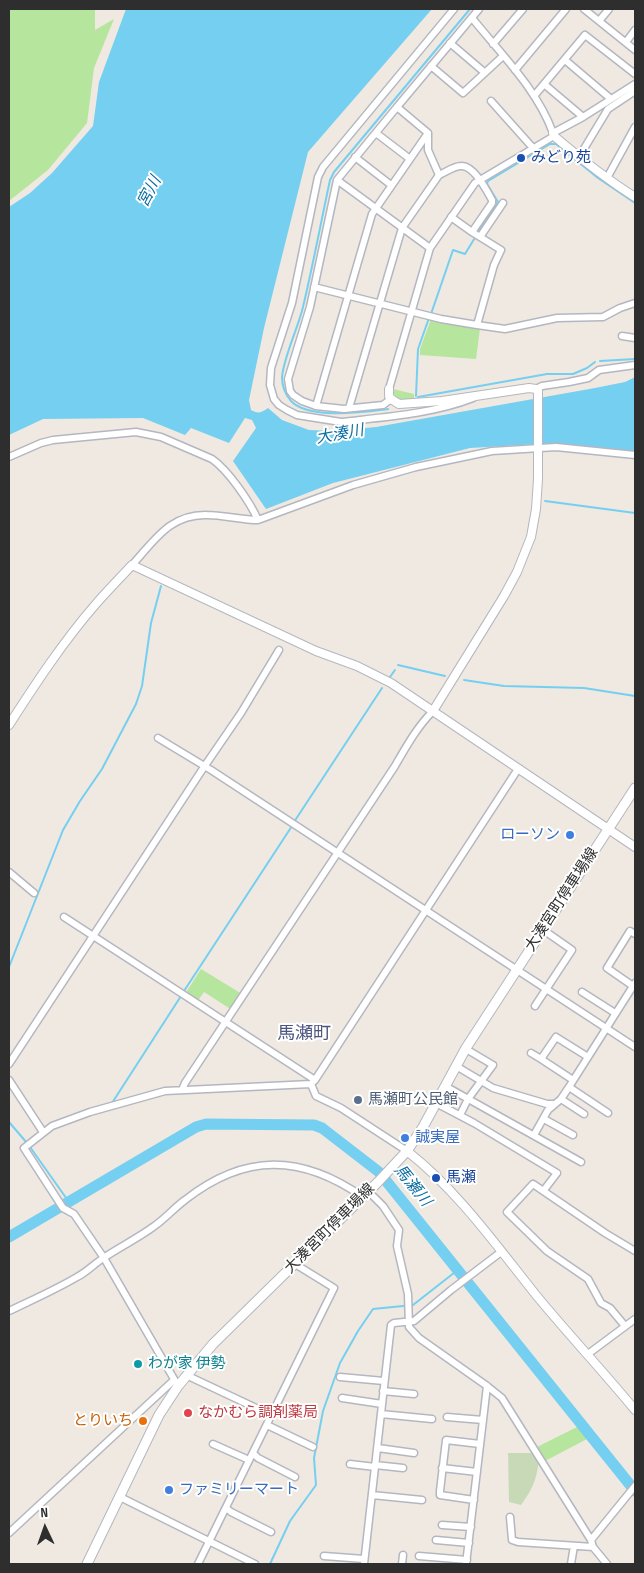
<!DOCTYPE html>
<html>
<head>
<meta charset="utf-8">
<style>
	body { margin:0 }
	#map { position:relative; width:644px; height:1573px; overflow:hidden; background:#efe9e1; font-family:"Sofia Sans Condensed",sans-serif }
	canvas { display:block }
	.frame { position:absolute; inset:0; border:10px solid #2e2e2e; pointer-events:none }
	.north { position:absolute; left:20px; top:1503px; width:50px; height:50px; -webkit-text-stroke:4px #fff; paint-order:stroke; rotate:357deg; font-size:14px; font-weight:700; line-height:20px; text-align:center; color:#2e2e2e }
	.north::after { content:''; display:block; margin:auto; width:18px; height:22px; background:#2e2e2e; clip-path:polygon(50% 0,100% 100%,50% 72%,0 100%) }
</style>
</head>
<body>
<div id="map">
<canvas width="644" height="1573"></canvas>
<div class="frame"></div>
<div class="north">N</div>
</div>
<script>
const ctx = document.querySelector('canvas').getContext('2d');
ctx.lineJoin = 'round';
function fill(path, color) {
  ctx.fillStyle = color;
  ctx.fill(path, 'evenodd');
}
function stroke(path, color, width, dash) {
  ctx.strokeStyle = color;
  ctx.lineWidth = width;
  ctx.lineCap = dash ? 'butt' : 'round';
  ctx.setLineDash(dash || []);
  ctx.stroke(path);
}
function label(font, color, halo, rows, align = 'center') {
  ctx.font = font + ' "Sofia Sans Condensed","Noto Sans JP",sans-serif';
  ctx.lineWidth = 4;
  ctx.setLineDash([]);
  ctx.textBaseline = 'middle';
  ctx.strokeStyle = halo;
  ctx.fillStyle = color;
  for (const [text, x, y, turn = 0] of rows) {
    ctx.save();
    ctx.translate(x, y);
    ctx.rotate((+turn || 0) * Math.PI / 180);
    ctx.textAlign = isNaN(turn) ? turn : align;
    if (halo) ctx.strokeText(text, 0, 0);
    ctx.fillText(text, 0, 0);
    ctx.restore();
  }
}
fill(new Path2D(`
	M9 9H95V30L114 19 94 68 87 123 48 170 9 201Z
	M431 319 480 328 476 359 420 355V349Z
	M393 389 414 394V400L400 401 392 392Z
	M201 969 242 994 232 1010 204 992 197 1002 185 994Z
	M577 1427 587 1439 545 1461 537 1447Z`), '#b6e59e');
fill(new Path2D(`
	M508 1453H534L539 1460C536 1481 533 1488 521 1505L509 1502Z`), '#c8d9b8');
fill(new Path2D(`
	M126 9H432L308 152 264 328 249 400 251 410C258 414 261 413 268 408L282 420 309 430 333 431 376 427 595 388 625 382 635 377V452L555 443 470 448 333 483 266 509 233 461 256 428 252 420 245 418 229 443 191 428 185 435 143 418 43 419 9 435V207L30 193 52 173 93 126 99 82Z`), '#75cff0');
stroke(new Path2D(`
	M478 232 498 202 487 184 488 181 550 144H556L598 178 635 203
	M431 314 453 250 465 254 476 236
	M600 361 635 359
	M416 396 418 349 429 318
	M418 397 547 374H573L587 368 595 362
	M388 409C364 412 309 420 291 401 285 395 282 385 282 377 284 356 298 328 303 307 313 265 321 222 330 180L334 172 470 9
	M545 501 635 513
	M398 665 445 676
	M390 677 395 670
	M464 680 504 686 584 688 635 696
	M294 822 382 688
	M9 967 63 830 80 801 102 769 136 704 142 686 151 623 161 586
	M184 991 292 826
	M112 1103 181 996
	M9 1122 27 1143
	M30 1147 69 1202
	M270 1564 290 1521 316 1485 314 1458 323 1411 340 1363 358 1331 373 1309 413 1305 459 1269`), '#75cff0', 2);
stroke(new Path2D(`
	M9 1237 196 1127 206 1124 314 1125 322 1128 379 1172 635 1491`), '#75cff0', 11);
const minor = new Path2D(`
	M454 9 323 167 318 177 292 303 271 368 270 385 274 399 279 405 287 410 297 415 341 422C385 417 432 414 473 398
	M584 9 635 50
	M472 18C501 54 537 89 553 133L583 117 635 84
	M599 21 609 9
	M626 42 635 30
	M450 43 484 72
	M493 44 523 9
	M565 60 611 99
	M431 66 463 93 503 56
	M515 70 566 9
	M544 84 583 117
	M534 96 585 35 635 74
	M491 101 533 148
	M397 107 479 9
	M376 133 410 159
	M355 157 391 185
	M579 157 608 109 635 91
	M607 178 635 127
	M337 180 430 248
	M451 217 472 232
	M480 237 503 203
	M314 287 441 319 477 325
	M622 336 635 338
	M389 389 430 248 475 183 554 136
	M536 389 542 386 569 382 588 378 599 370 635 365
	M391 399 383 405 344 409 316 406 302 401 293 395 290 391 288 379 310 307 337 180 397 107 428 133V150L439 175C446 172 454 166 461 166 474 165 487 191 492 200V203L472 232 501 250 494 265 477 325 505 329 557 318 603 317 620 308 635 303
	M316 406 372 214 428 133
	M349 408 402 228 439 175
	M9 457 41 443 53 440 136 432 161 437 212 459C228 470 250 502 258 520L353 485 416 467 492 451 556 447 635 455
	M132 565C155 540 170 514 207 515 224 515 241 520 258 520
	M158 738 211 770 635 1047
	M9 872 34 893
	M64 917 315 1080
	M633 986 607 968 630 931 635 934
	M582 992 615 1013
	M535 1006 572 950 542 929
	M531 1053 541 1059
	M9 1064 204 767 241 713 279 650
	M456 1066 493 1088 547 1104H553
	M9 1080 43 1132
	M573 1080 541 1059 556 1037 588 1057
	M311 1084 316 1096 341 1108 407 1151
	M445 1086 581 1162
	M569 1087 608 1113
	M182 1090 185 1083 395 766C406 747 417 727 433 711
	M561 1099 584 1114
	M436 1103 474 1123 557 1173 544 1190
	M460 1115 468 1099 493 1065 466 1049
	M544 1119 573 1135
	M534 1135 548 1110 561 1099 569 1087 635 983
	M368 1191 383 1206 399 1230 397 1246 408 1294 409 1327 419 1338 487 1386 502 1398 591 1540 593 1547 607 1564
	M9 1311C32 1300 55 1290 77 1277 87 1272 95 1263 105 1257 120 1247 138 1238 153 1227 165 1219 174 1208 185 1200 245 1153 301 1154 363 1197
	M625 1326 610 1308 601 1303 588 1279 547 1251 507 1212 533 1184 605 1233 635 1251
	M588 1354 635 1319
	M186 1375 271 1415
	M340 1377 384 1381
	M178 1386 104 1258 74 1214 63 1208 24 1148 52 1126 90 1112 165 1091 311 1084 315 1080 518 769
	M383 1391 414 1394
	M342 1398 382 1404
	M381 1414 432 1419
	M447 1417 483 1420
	M267 1425 313 1447
	M213 1444 249 1460
	M378 1448 414 1453
	M253 1453 258 1458 295 1477
	M350 1464 375 1467
	M375 1465 403 1468
	M442 1468 477 1472
	M372 1495 422 1500
	M120 1497 255 1564
	M474 1500 440 1495V1491L446 1440 480 1444
	M226 1508 231 1512 271 1532
	M510 1517 512 1540 518 1542 593 1547
	M442 1525 471 1527
	M9 1533 174 1380
	M436 1540 469 1543
	M591 1540 635 1486
	M324 1556 364 1559
	M419 1556 467 1560
	M198 1564 334 1288 295 1264
	M364 1564 391 1325 394 1323 414 1321 451 1290 501 1252
	M402 1564 403 1555
	M466 1564 487 1386
	M571 1564 574 1546`);
const tertiary = new Path2D(`
	M553 133 554 136C580 158 606 179 635 197
	M389 389V396L391 399 399 404 442 401 529 388 536 389 538 391V479L536 509 531 537 517 572 504 596 433 711
	M9 725C36 683 63 642 95 605 107 591 120 578 132 565L316 651 357 666 391 683 635 847
	M407 1151C458 1191 496 1245 536 1295 568 1334 603 1371 635 1410`);
const secondary = new Path2D(`
	M87 1564 159 1415 178 1386 213 1344 378 1182 407 1151 423 1127 466 1048 635 788`);
stroke(minor, '#b4b7c1', 9);
stroke(tertiary, '#b4b7c1', 10);
stroke(secondary, '#b4b7c1', 11);
stroke(minor, '#fff', 6);
stroke(tertiary, '#fff', 8);
stroke(secondary, '#fff', 9);
for (const [x, y, r, color] of [
	[521,158,5,"#1a4fb4"],
	[570,835,5,"#3f7fe0"],
	[358,1100,5,"#5c6f8a"],
	[405,1138,5,"#3f7fe0"],
	[436,1178,5,"#1a4fb4"],
	[138,1364,5,"#0f9aa8"],
	[188,1413,5,"#e0444e"],
	[143,1421,5,"#e8710a"],
	[169,1490,5,"#3f7fe0"]
]) {
  const dot = new Path2D();
  dot.arc(x, y, r, 0, 2 * Math.PI);
  ctx.fillStyle = color;
  ctx.fill(dot);
  stroke(dot, '#fff', 2);
}
label('15px', '#164399', '#fff', [
	["みどり苑",531,158],
	["馬瀬",446,1178]
], 'left');
label('15px', '#366cbe', '#fff', [
	["ローソン",560,835,"right"],
	["誠実屋",415,1138],
	["ファミリーマート",179,1490]
], 'left');
label('15px', '#2e2e2e', '#fff', [
	["大湊宮町停車場線",562,900,-57],
	["大湊宮町停車場線",330,1229,-45]
]);
label('15px', '#4e5e75', '#fff', [
	["馬瀬町公民館",368,1100]
], 'left');
label('15px', '#0d838f', '#fff', [
	["わが家 伊勢",148,1364]
], 'left');
label('15px', '#be3a42', '#fff', [
	["なかむら調剤薬局",198,1413]
], 'left');
label('15px', '#c56008', '#fff', [
	["とりいち",133,1421]
], 'right');
label('italic 16px', '#0d6fa3', '#fff', [
	["宮川",150,192,-62],
	["大湊川",340,435,-10],
	["馬瀬川",412,1186,51]
]);
label('18px', '#4d5680', '#fff', [
	["馬瀬町",304,1034]
]);
</script>
</body>
</html>
